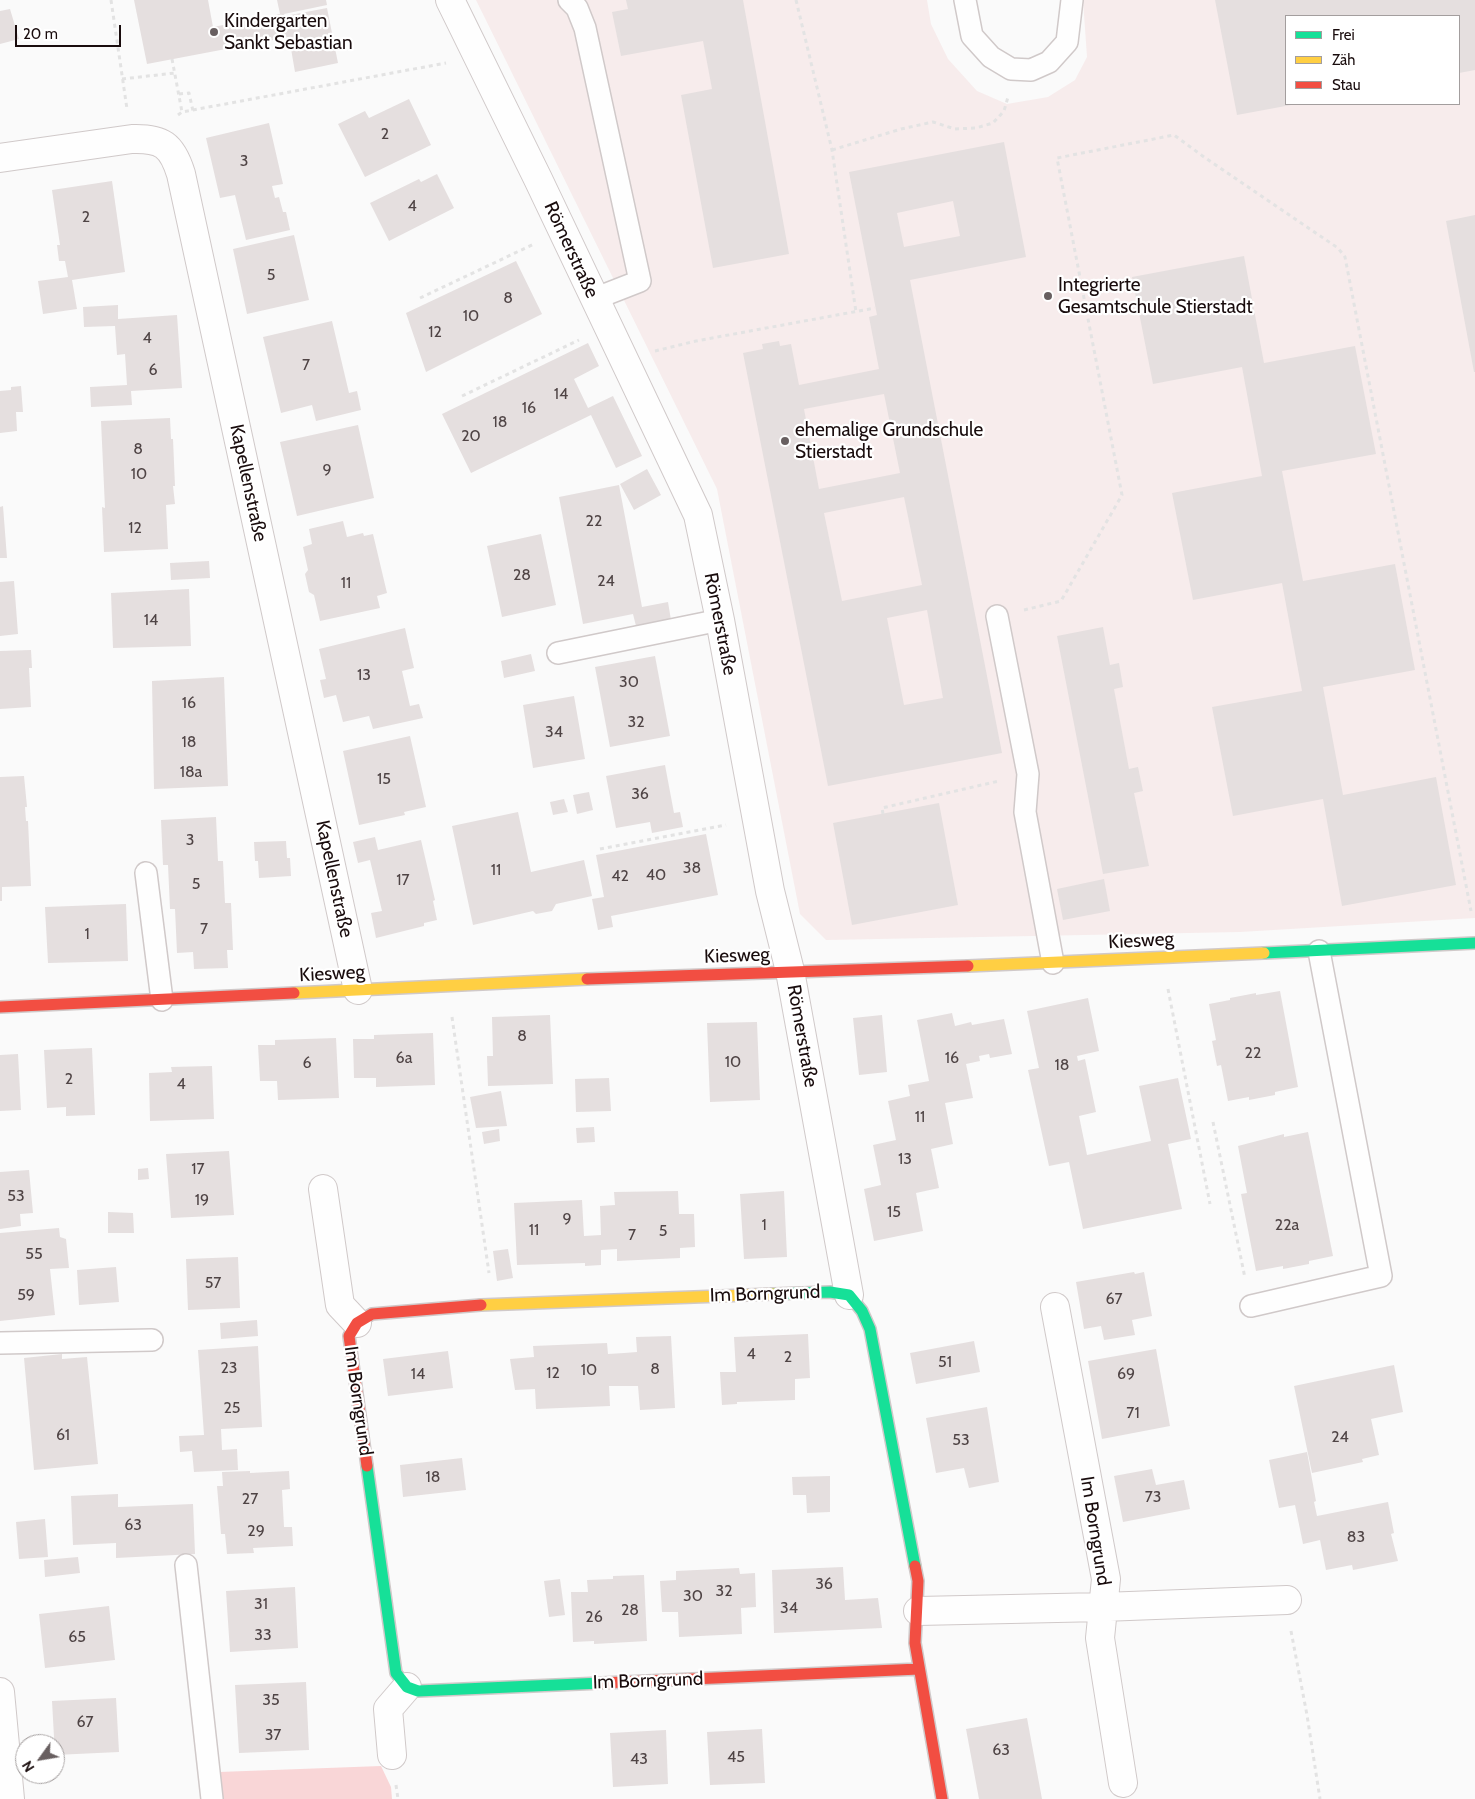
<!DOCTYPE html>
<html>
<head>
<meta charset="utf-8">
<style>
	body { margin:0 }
	#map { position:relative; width:1475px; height:1799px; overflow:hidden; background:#fafafa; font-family:Cabin,sans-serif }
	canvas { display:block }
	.legend { position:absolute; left:1285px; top:15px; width:175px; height:90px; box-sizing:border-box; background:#fff; border:1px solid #a39e9e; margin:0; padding:6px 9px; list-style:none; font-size:15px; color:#190c0d }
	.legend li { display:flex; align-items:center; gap:10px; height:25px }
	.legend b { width:25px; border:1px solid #a39e9e }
	.north { position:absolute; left:15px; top:1734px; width:50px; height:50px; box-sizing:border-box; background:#fff; border:1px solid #a39e9e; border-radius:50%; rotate:238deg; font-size:14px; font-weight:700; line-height:20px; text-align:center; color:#190c0d }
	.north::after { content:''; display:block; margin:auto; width:18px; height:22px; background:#685f60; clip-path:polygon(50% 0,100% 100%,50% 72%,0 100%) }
	.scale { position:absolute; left:15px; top:25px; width:106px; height:22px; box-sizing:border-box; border:2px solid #190c0d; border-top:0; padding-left:6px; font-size:15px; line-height:18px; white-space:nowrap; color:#190c0d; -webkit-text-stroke:4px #fff; paint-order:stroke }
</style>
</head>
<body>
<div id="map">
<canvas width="1475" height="1799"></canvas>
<ul class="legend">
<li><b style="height:6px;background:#16e098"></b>Frei</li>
<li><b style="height:6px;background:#ffcf43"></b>Zäh</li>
<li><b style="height:6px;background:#f24e42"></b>Stau</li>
</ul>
<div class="north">N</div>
<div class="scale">20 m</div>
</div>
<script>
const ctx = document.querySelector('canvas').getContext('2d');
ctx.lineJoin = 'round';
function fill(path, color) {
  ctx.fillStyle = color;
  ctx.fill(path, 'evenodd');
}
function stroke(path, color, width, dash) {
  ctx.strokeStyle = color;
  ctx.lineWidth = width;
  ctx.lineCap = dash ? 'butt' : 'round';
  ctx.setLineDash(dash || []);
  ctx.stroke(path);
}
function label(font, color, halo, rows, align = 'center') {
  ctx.font = font + ' Cabin,sans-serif';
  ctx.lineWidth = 4.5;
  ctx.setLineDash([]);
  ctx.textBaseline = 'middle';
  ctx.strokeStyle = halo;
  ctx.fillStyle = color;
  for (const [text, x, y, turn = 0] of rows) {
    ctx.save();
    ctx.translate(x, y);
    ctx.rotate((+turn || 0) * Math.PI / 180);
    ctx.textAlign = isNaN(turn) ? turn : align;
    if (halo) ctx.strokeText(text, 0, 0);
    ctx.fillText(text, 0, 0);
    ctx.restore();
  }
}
fill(new Path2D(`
	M476 0H927L931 24 948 59 977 91 1007 104 1048 97 1075 80 1087 57 1083 0H1475V918L1240 932 826 940 800 914 717 489ZM1286 16H1459V104H1286Z`), '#f7ecec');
fill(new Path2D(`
	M381 1766 391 1787 392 1799H223L219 1772Z`), '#f9d6d7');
fill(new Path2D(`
	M134 0H208L213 27 280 14 277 0H326L327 5 284 14 285 16 327 8 338 63 295 72 289 37 147 64Z
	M626 0H743L789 254 713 268 681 95 712 89 703 41 621 56 612 12 628 9Z
	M1215 0H1475V70L1459 73V16H1286V104L1291 105 1237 115Z
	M10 9 19 39 0 44V11Z
	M409 99 431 145 365 177 338 124 365 111 369 118Z
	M269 123 283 184 272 186 275 198 279 197 283 212H286L290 230 246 240 235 195 220 198 206 138Z
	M1004 142 1026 257 910 280 1002 753 828 786 743 353 763 349 762 344 779 341 780 346 791 344 799 385 879 369 869 317 877 315 849 172ZM953 201 960 236 904 247 897 213ZM884 394 900 473 819 489 804 409ZM904 497 922 585 842 601 824 513ZM927 610 943 698 904 705 887 618Z
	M437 174 454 208 389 241 370 203 419 179 421 182Z
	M112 181 125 272 72 280 77 309 43 314 38 281 68 277 65 261H59L57 245H60L52 190Z
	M1475 215V372H1474L1446 221Z
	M294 235 309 300 247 314 233 249Z
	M1244 256 1264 363 1355 346 1376 454 1282 471 1303 581 1395 564 1415 670 1323 687 1343 795 1436 777 1456 885 1342 906 1323 799 1233 816 1212 707 1302 691 1282 583 1193 600 1172 493 1262 476 1242 367 1153 384 1132 277Z
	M516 261 542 314 426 372 406 313Z
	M118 305V319L177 315 182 388 131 391 132 405 91 407 90 387 127 385 125 354 117 355 115 326 84 327 83 307Z
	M332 321 349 393 357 391 361 410 316 421 312 405 281 413 263 337Z
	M588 343 599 366 574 379 588 408 613 396 642 456 616 468 591 415 471 473 442 414Z
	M21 386 23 412H16L17 431 0 433V391L11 390V387Z
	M170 418 171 439H173L175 486H173L175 504 166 505 168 549 104 552 102 507 105 508 101 421Z
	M358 425 374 498 297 516 280 442Z
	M647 469 661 495 634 510 620 484Z
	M619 485 642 607 668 602 671 620 636 626 633 614 583 624 559 497Z
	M3 506 7 558H0V507Z
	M343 521 347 537 363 533 364 536 373 534 387 593 377 596 380 608 320 621 314 595 309 592 305 574 308 570 303 547 312 544 309 529Z
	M541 534 556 605 502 617 487 546Z
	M209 561 210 578 171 580 170 563Z
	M14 581 18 634 0 636V582Z
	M189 589 191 646 113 648 111 593Z
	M1103 627 1110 665 1119 663 1123 687 1114 689 1129 769 1138 767 1143 791 1134 793 1149 866 1103 874 1057 636Z
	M405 628 414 668 402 671 410 706 419 704 423 718 373 729 369 716 343 722 336 695 324 698 320 680 326 679 319 649Z
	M31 650 32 668H29L31 707 0 709V651Z
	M531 654 535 671 504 678 501 661Z
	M655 656 670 736 610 747 595 667Z
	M224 677 228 786 154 789 152 681Z
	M574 696 585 759 533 768 523 705Z
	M410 736 426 807 404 812 405 815 359 825 343 751Z
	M665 765 674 813 680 812 683 827 652 833 650 822 616 828 606 776Z
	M24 776 27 807H25L26 821H28L31 886 2 887V901H0V777Z
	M589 792 593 810 577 814 573 795Z
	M564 799 568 812 553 815 550 802Z
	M939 803 958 905 852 925 833 823Z
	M518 812 531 872 584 860 592 896 556 904 552 911 536 914 533 911 473 925 452 826Z
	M216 817 218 861H223L225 903H231L233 950H227L228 968 194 969 193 952 177 953 175 909H170L168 865H163L161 820Z
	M706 834 718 895 611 916 613 927 598 930 592 899 604 897 596 855Z
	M375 837 378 850 421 840 435 900 433 901 437 920 424 923V926L376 938 371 913 382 911 370 860 358 863 353 842Z
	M286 841 287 858H290L291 876 259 878 258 861H255L254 842Z
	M1104 879 1110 911 1063 920 1057 889Z
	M126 904 128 961 48 963 45 907Z
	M1280 991 1298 1087 1275 1092V1095L1249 1100V1097L1228 1101 1221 1065 1217 1066 1212 1041 1216 1040 1209 1004 1230 1000V998L1256 993V995Z
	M1088 998 1099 1051 1077 1056 1078 1061 1085 1059 1096 1112 1079 1116 1087 1155 1151 1141 1139 1086 1178 1078 1191 1139 1168 1144 1182 1209 1083 1229 1069 1162 1049 1166 1028 1070 1039 1068 1027 1011Z
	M952 1013 955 1026 971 1022 972 1025 1004 1019 1012 1054 990 1058 989 1054 979 1056 980 1061 966 1064 973 1098 945 1103 953 1144 931 1149 939 1188 916 1193 923 1231 874 1241 864 1189 881 1185 873 1145 896 1140 888 1101 910 1096 908 1085 929 1081 917 1020Z
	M550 1015 553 1084 488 1086 487 1056H493L492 1017Z
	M882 1015 887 1072 859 1075 853 1018Z
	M757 1022 760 1100 710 1102 707 1023Z
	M433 1033 435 1085 376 1087V1078H354L353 1039H374V1035Z
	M336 1038 339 1098 278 1100 277 1081H260L258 1045H275V1040Z
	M92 1048 95 1115 66 1116V1107L47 1108 44 1050Z
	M18 1054 21 1110 0 1111V1055Z
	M212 1066 214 1119 150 1121 149 1073 172 1072 171 1067Z
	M609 1078 611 1111 576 1112 575 1079Z
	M501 1091 507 1126 476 1128 470 1097Z
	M594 1127 595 1142 577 1143 576 1128Z
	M499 1129 500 1141 484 1144 482 1132Z
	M1308 1132 1333 1256 1309 1261V1264L1283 1269V1266L1256 1271 1241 1194 1247 1193 1238 1146 1284 1134V1137Z
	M229 1151 234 1215 171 1218 166 1154Z
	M148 1168 149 1179 138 1180V1169Z
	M29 1170 33 1213 20 1214 21 1226 0 1229V1172Z
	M678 1191 679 1214H694L695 1247 680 1248V1258L617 1261V1249L601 1250V1265L585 1266V1263L517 1265 514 1203 582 1200 584 1236 601 1235 600 1206 615 1205 614 1192Z
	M784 1191 787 1257 744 1259 740 1194Z
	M108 1212 133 1213 134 1233H108Z
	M59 1228 60 1237 66 1239 69 1268 50 1269 55 1315 0 1321V1233Z
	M508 1249 513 1278 497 1281 493 1251Z
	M238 1257 240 1308 188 1310 186 1259Z
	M116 1267 119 1302 79 1305 77 1270Z
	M1134 1272 1135 1274 1144 1272 1152 1316 1132 1320 1135 1335 1104 1340 1101 1326 1084 1329 1076 1282Z
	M257 1320 258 1336 221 1339 220 1323Z
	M808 1334 810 1378 795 1379V1400L737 1402V1404L722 1405 720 1372H736L734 1337Z
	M671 1336 675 1408 640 1410 638 1386H609L610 1406 536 1409 535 1389 515 1390 510 1359 534 1357 533 1346 607 1343 608 1354 624 1353 637 1352 636 1337Z
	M974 1341 980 1372 916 1384 910 1353Z
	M258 1346 262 1427 221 1429 222 1450 237 1449 238 1470 194 1472 192 1451 180 1452 179 1436 204 1435 198 1350Z
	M1156 1349 1170 1426 1102 1439 1088 1361Z
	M448 1351 453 1388 388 1396 383 1359Z
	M62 1354V1359L87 1357 98 1464 34 1470 24 1358Z
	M1394 1365 1403 1412 1371 1419 1379 1455 1362 1459 1363 1462 1312 1473 1294 1386Z
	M987 1407 999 1482 969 1488 964 1468 936 1473 926 1418Z
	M1307 1452 1316 1501 1314 1502 1317 1516 1388 1502 1394 1533 1391 1534 1398 1561 1353 1570 1352 1565 1326 1570 1320 1540 1303 1544 1295 1505 1279 1508 1269 1460Z
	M462 1458 466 1490 403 1497 400 1465Z
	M1152 1469 1156 1485 1184 1480 1190 1509 1123 1522 1114 1476Z
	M250 1471V1473L289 1471 290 1489 282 1490 284 1527H292L293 1546 253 1548 254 1553 227 1554 225 1534H221L217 1486H223L222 1472Z
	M830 1476V1512L807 1513 806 1495H793L792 1477Z
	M118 1494V1507L193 1504 195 1554 116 1558V1543L73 1545 71 1496Z
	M45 1519 48 1557 19 1559 16 1522Z
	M78 1557 80 1573 45 1577 44 1560Z
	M843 1567 845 1600 878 1598 882 1628 774 1633 772 1570Z
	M739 1568 740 1574 755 1573 756 1607 741 1608 742 1634 679 1637 678 1612H662L660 1581 676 1580V1571Z
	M644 1575 647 1641 594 1644V1641L573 1642 571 1592H588L587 1580 613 1579V1576Z
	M560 1579 565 1615 549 1617 544 1581Z
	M295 1587 298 1648 230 1652 226 1591Z
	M109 1606 115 1660 45 1668 39 1614Z
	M306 1682 309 1750 239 1753 235 1685Z
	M116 1698 119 1752 55 1755 52 1701Z
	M1027 1718 1042 1799H979L966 1729Z
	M762 1729 765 1783 710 1785 707 1732Z
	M666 1730 668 1784 613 1787 610 1733Z`), '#e5dfdf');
const lane = new Path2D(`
	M569 0 577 8 585 28 640 281 594 299
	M965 0 972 36 991 57 1011 69 1031 70 1049 62 1067 42 1072 0
	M997 616 1028 774 1025 812 1053 963
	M558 653 720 620
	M146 873 162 1000
	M1251 1306 1381 1276 1319 951
	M0 1343 152 1340
	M186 1565 212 1799`);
const street = new Path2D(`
	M450 0 538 179 698 515 720 620 770 891 790 971 849 1295
	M0 158 132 139C162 138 172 145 181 174L358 990
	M323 1189 340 1305 357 1323
	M1055 1307 1106 1579 1100 1638 1123 1783
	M918 1611 1103 1607 1287 1600
	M0 1692 10 1799
	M392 1755 388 1709 407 1687`);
const fast = new Path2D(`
	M1264 953 1475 943
	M774 1294 830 1292 849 1295 862 1311 870 1329 915 1566
	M367 1466 396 1673 407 1687 418 1691 602 1683`);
const slow = new Path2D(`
	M968 966 1264 953
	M294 993 587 979
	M481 1305 774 1294`);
const jam = new Path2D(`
	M587 979 968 966
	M0 1007 294 993
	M367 1466 349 1336 357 1323 372 1314 481 1305
	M915 1566 918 1581 915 1643 942 1799
	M602 1683 919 1669`);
stroke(lane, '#d0c9c9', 24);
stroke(street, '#d0c9c9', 30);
stroke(fast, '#d0c9c9', 14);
stroke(slow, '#d0c9c9', 14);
stroke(jam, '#d0c9c9', 14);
stroke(new Path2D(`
	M111 0 127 109
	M796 0 832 150 856 312
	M172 59 182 112
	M122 79 175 73
	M179 94 189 93 193 111
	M178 115 182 112 446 63
	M832 150 901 129 933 122 955 129 976 128 993 123 1004 111 1008 97
	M420 298 534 244
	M655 351 696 341 875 308
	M462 396 579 340
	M1024 610 1061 601 1122 495 1057 158 1174 135 1204 157 1338 248 1345 257 1471 911
	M883 814 882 808 999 781
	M600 849 726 825
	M1168 989 1210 1204
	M452 1017 489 1273
	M1213 1122 1245 1278
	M1291 1631 1307 1715 1320 1799
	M396 1785 398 1799`), '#e3e3e3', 3, [4, 4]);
stroke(lane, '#fefefe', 21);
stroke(street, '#fefefe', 28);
stroke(fast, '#16e098', 11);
stroke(slow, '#ffcf43', 11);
stroke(jam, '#f24e42', 11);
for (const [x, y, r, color] of [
	[214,32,5,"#685f60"],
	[1048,296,5,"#685f60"],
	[785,441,5,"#685f60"]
]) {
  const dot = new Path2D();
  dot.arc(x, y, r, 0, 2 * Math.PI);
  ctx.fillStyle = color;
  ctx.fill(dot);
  stroke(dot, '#fff', 2);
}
label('16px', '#4f4445', null, [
	["2",385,134],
	["3",244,161],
	["4",412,206],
	["2",86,217],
	["5",271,275],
	["8",508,298],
	["10",471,316],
	["12",435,332],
	["4",147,338],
	["7",306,365],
	["6",153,370],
	["14",561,394],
	["16",529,408],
	["18",500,422],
	["20",471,436],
	["8",138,449],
	["9",327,470],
	["10",139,474],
	["22",594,521],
	["12",135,528],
	["28",522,575],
	["24",606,581],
	["11",346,583],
	["14",151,620],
	["13",364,675],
	["30",629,682],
	["16",189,703],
	["32",636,722],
	["34",554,732],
	["18",189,742],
	["18a",191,772],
	["15",384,779],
	["36",640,794],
	["3",190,840],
	["38",692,868],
	["11",496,870],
	["40",656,875],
	["42",620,876],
	["17",403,880],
	["5",196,884],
	["7",204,929],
	["1",87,934],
	["8",522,1036],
	["22",1253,1053],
	["6a",404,1058],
	["16",952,1058],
	["10",733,1062],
	["6",307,1063],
	["18",1062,1065],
	["2",69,1079],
	["4",181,1084],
	["11",920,1117],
	["13",905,1159],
	["17",198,1169],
	["53",16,1196],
	["19",202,1200],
	["15",894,1212],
	["9",567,1219],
	["1",764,1225],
	["22a",1287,1225],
	["11",534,1230],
	["5",663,1231],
	["7",632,1235],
	["55",34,1254],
	["57",213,1283],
	["59",26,1295],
	["67",1114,1299],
	["4",751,1354],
	["2",788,1357],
	["51",945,1362],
	["23",229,1368],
	["8",655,1369],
	["10",589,1370],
	["12",553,1373],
	["14",418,1374],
	["69",1126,1374],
	["25",232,1408],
	["71",1133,1413],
	["61",63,1435],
	["24",1340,1437],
	["53",961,1440],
	["18",433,1477],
	["73",1153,1497],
	["27",250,1499],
	["63",133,1525],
	["29",256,1531],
	["83",1356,1537],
	["36",824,1584],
	["32",724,1591],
	["30",693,1596],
	["31",261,1604],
	["34",789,1608],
	["28",630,1610],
	["26",594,1617],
	["33",263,1635],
	["65",77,1637],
	["35",271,1700],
	["67",85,1722],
	["37",273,1735],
	["63",1001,1750],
	["45",736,1757],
	["43",639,1759]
]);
label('19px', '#190c0d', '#fff', [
	["Kindergarten",224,21],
	["Sankt Sebastian",224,43],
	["Integrierte",1058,285],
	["Gesamtschule Stierstadt",1058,307],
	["ehemalige Grundschule",795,430],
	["Stierstadt",795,452]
], 'left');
label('19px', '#190c0d', '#fff', [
	["Römerstraße",571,250,65],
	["Kapellenstraße",248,483,78],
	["Römerstraße",720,624,79],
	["Kapellenstraße",334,879,78],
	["Kiesweg",1141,941,-3],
	["Kiesweg",737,956,-2],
	["Kiesweg",332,974,-3],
	["Römerstraße",802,1036,80],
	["Im Borngrund",765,1294,-2],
	["Im Borngrund",358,1401,82],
	["Im Borngrund",1095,1531,81],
	["Im Borngrund",648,1681,-2]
]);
</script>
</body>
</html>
